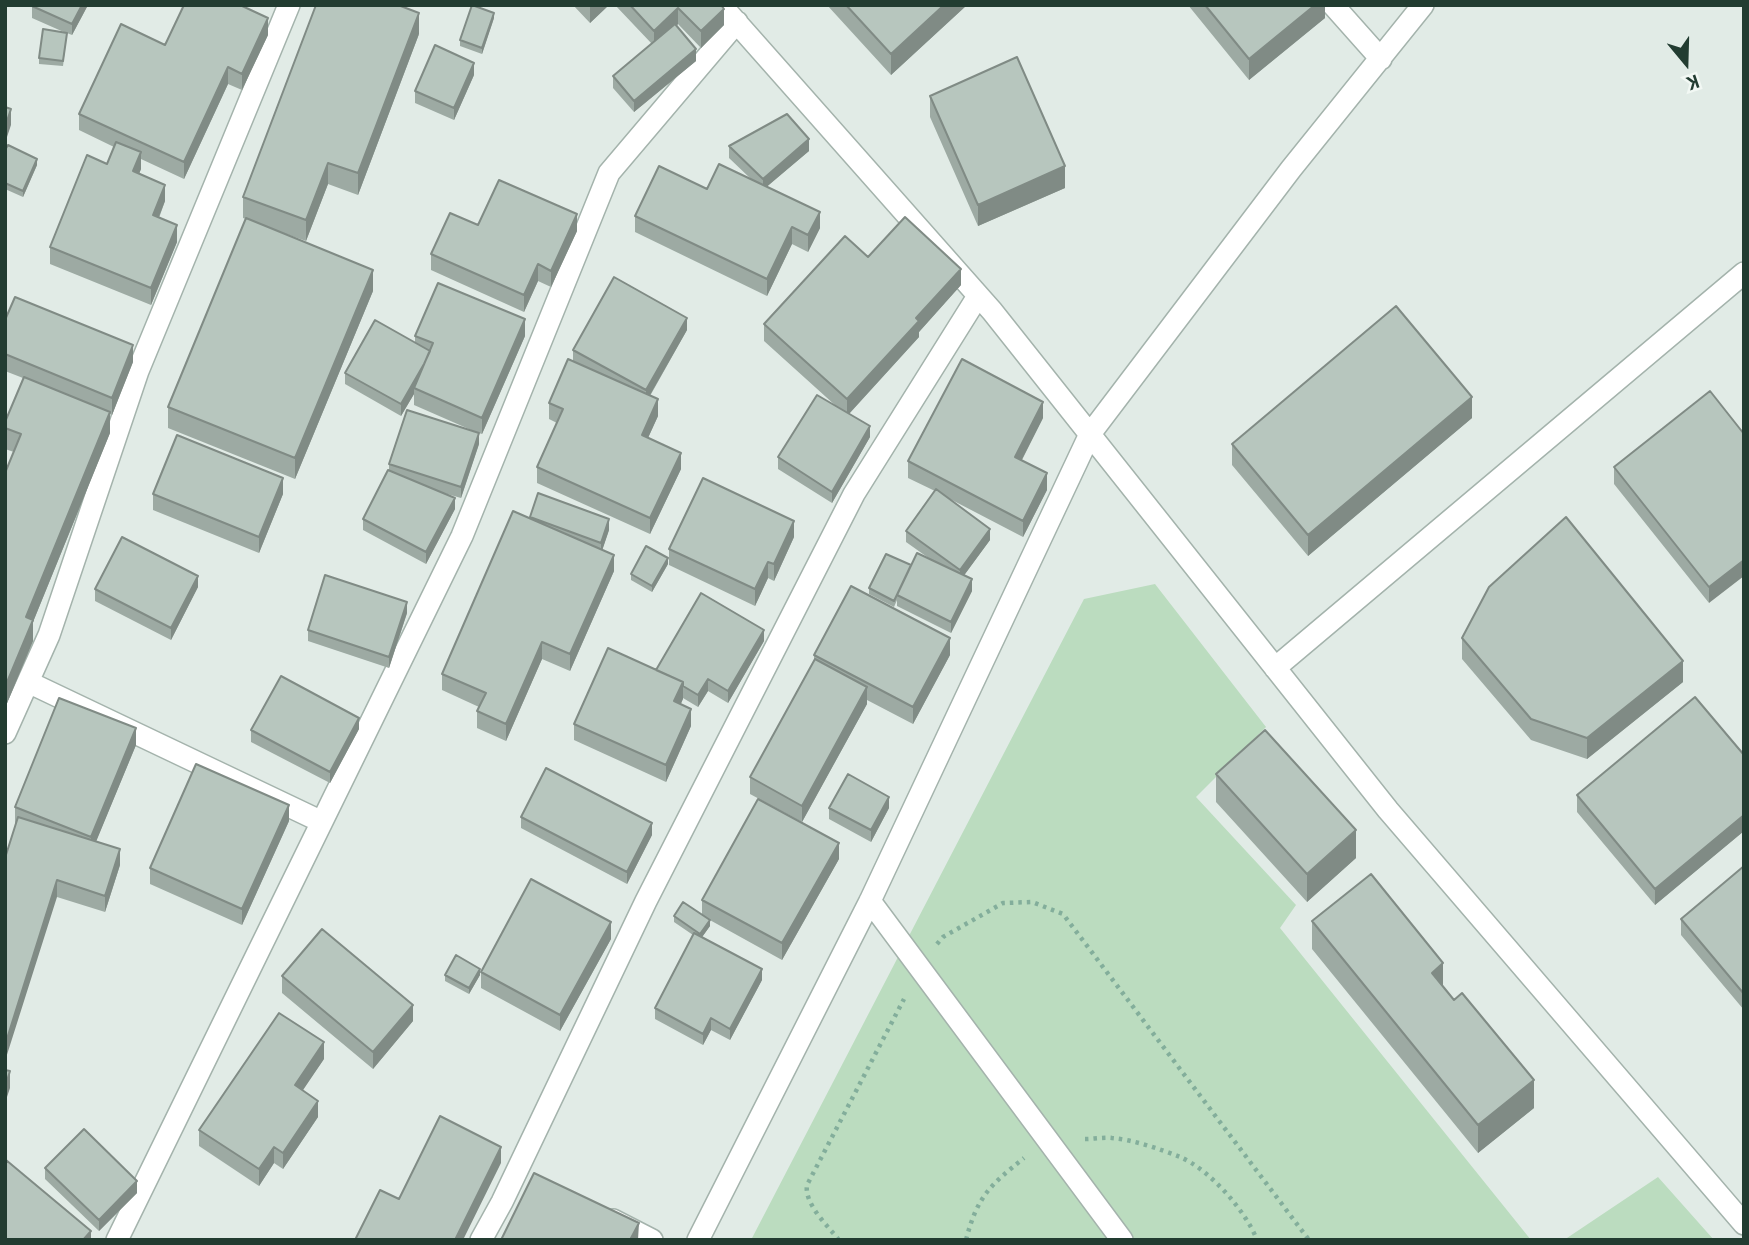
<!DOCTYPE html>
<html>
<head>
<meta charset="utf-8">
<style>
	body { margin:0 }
	#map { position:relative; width:1749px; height:1245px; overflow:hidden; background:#e1ebe6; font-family:"PT Sans",sans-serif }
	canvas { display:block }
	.frame { position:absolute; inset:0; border:7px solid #223c31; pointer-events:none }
	.north { position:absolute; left:1651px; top:28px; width:70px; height:70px; -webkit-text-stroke:5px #f2f8f4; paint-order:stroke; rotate:161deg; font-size:19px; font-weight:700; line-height:28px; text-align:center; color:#223c31 }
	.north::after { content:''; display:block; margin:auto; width:24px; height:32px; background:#223c31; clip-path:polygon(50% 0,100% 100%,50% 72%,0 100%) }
</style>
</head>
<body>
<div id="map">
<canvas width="1749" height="1245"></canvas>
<div class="frame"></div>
<div class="north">K</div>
</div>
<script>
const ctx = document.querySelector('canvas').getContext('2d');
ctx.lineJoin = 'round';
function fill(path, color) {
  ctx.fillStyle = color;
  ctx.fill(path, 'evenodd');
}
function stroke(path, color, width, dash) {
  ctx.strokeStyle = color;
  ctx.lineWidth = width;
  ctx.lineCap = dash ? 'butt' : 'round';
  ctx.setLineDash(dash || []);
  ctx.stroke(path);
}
fill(new Path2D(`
	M1155 584 1266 727 1196 797 1296 905 1280 928 1531 1240H751L1084 599Z
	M1658 1177 1714 1240H1564Z`), '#bbdcbf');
const minor = new Path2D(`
	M721 5 992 311 1388 810 1744 1224
	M1333 5 1381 59
	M1275 668 1744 273
	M28 682 320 821
	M5 733 49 635 138 371 289 5
	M870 901 1122 1240
	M613 1220 652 1240
	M117 1240 462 536 609 173 737 22
	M481 1240 502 1202 646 901 854 494 978 296
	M698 1240 870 901 1090 434 1291 169 1423 5`);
stroke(minor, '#a4b3ac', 24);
stroke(new Path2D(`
	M937 944 943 937 1003 903 1032 902 1063 914 1309 1240
	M1085 1139C1094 1139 1104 1137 1112 1138 1134 1140 1160 1149 1180 1157 1209 1169 1246 1211 1257 1240
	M839 1240C828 1226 804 1204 807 1185L904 999
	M966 1240C977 1197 990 1185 1024 1158`), '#83ae9b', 4.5, [3.5, 5]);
stroke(minor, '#fff', 21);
fill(new Path2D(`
	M88 5 72 35 67 33 63 66 39 64V58L66 33 32 18V6Z
	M573 5H609L590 23Z
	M615 5H721L724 25 701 48 678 24 677 26 696 61 634 112 613 88V76L652 44Z
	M827 5H967L891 75Z
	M1188 5H1325V18L1249 80Z
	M494 18 482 54 460 46V40Z
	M419 34 358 195 328 184 306 241 275 230 373 291 295 479 168 428V407L246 219 243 218V197Z
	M268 35 242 90 228 84 184 179 141 159V169L139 174 165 201 159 218 177 242 151 305 50 264V247L107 164 114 147 79 130V114L165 45Z
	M474 75 454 120 415 103V91Z
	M930 96 1065 188 978 226 930 117Z
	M729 146 809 151 767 186 820 228 808 252 792 244 767 296 635 232V216L707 189 751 179 729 158Z
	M5 150 37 165 23 197 5 189Z
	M478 225 577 231 551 287 538 281 524 312 431 270V254Z
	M868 257 961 285 919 332V337L849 414 870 437 832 503 778 469V457L836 406 764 341V324Z
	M5 320 133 362 112 415 110 414V433L33 622V641L5 708V473L14 452 5 449V422L23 378 5 371Z
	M687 330 650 396 658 416 648 438 681 469 650 534 537 483V467L557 423 549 419V403L573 361V350Z
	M415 336H525L482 434 479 433V444L461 498 440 492 455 509 426 564 363 530V519L389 471V464L478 433 414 405V394L401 416 345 384V373L415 343Z
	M1710 391 1709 603 1614 484V467Z
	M1043 418 1022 460 1047 490 1023 537 950 499 990 540 964 575 972 591 951 633 897 606V600L894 607 869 594V588L911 565 930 559 906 542V531L935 491 908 478V461Z
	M1472 418 1308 556 1232 465V444Z
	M538 493 609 530 602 550 614 571 570 671 542 659 506 741 477 728V711L479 707 442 690V674L530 518Z
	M153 494H283L259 553 153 510Z
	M794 537 774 581 768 578 755 606 669 565V549Z
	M668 564 652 592 631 580V574Z
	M198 587 171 640 95 601V589Z
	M407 613 389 668 308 641V630Z
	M1462 638 1683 682 1587 759 1531 740 1462 659Z
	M764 641 728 703 708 691 698 707 683 698 681 704 691 726 666 782 574 740V724L656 670Z
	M814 655H950L913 724 867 700V704L802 822 750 794V777L814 660Z
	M359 729 330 783 251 742V730Z
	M136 745 96 841 120 865 105 912 57 897 16 824 15 823V807Z
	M1744 755V831L1655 905 1577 812V795Z
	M1216 774 1356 858 1307 902 1216 802Z
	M829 808H889L871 842 829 819Z
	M521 817 652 835 627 884 521 828Z
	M289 821 242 925 150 884V868Z
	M839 859 782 960 708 919 710 926 702 937 762 980 730 1040 711 1030 703 1045 655 1019V1008L693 935 674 922V916L702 915V900Z
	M1744 866V1010L1681 935V919Z
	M1312 921 1443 987 1534 1108 1478 1153 1312 949Z
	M611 939 560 1031 481 988V972Z
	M445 975H480L469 994 445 981Z
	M282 976 413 1021 373 1069 282 993Z
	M324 1059 302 1090 318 1117 283 1169 274 1163 259 1186 199 1146V1130Z
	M45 1168 137 1193 99 1231 45 1179Z`), '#9daaa3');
fill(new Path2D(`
	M82 5H88L72 35V24Z
	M591 5H609L590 23V6Z
	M944 5H967L891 75V54Z
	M1315 5H1325V18L1249 80V59Z
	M678 8V24L654 47V31Z
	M724 9V25L701 48V31Z
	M419 13V34L358 195V173Z
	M494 13V18L482 54V48Z
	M268 18V35L242 90V74Z
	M696 49V61L634 112V101Z
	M474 63V75L454 120V108Z
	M228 67V84L184 179V162Z
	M11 109V125L5 143V127Z
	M809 139V151L763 190V179Z
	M141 152V169L133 188V171Z
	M37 159V165L23 197V191Z
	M328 163V184L306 241V220Z
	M1065 166V188L978 226V205Z
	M165 185V201L153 232V215Z
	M820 212V228L808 252V235Z
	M577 214V231L551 287V271Z
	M177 225V242L151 305V288Z
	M792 227V244L767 296V279Z
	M538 264V281L524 312V295Z
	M961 269V285L919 332V337L847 416V399L916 318Z
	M373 270V291L295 479V458Z
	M687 318V330L646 402V390Z
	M525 319V336L482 434V418Z
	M133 345V362L112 415V398Z
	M431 352 414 388V394L401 416V404Z
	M1472 397V418L1308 556V535Z
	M658 399V416L642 451V435Z
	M1043 402V418L1015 473V457Z
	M110 412V433L33 622V641L5 708V687L26 617Z
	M870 426V437L832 503V492Z
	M479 433V444L461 498V487Z
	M681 453V469L650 534V518Z
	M1047 473V490L1023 537V521Z
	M283 478V494L259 553V537Z
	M455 498V509L426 564V552Z
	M609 519V530L601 554V543Z
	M794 521V537L774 581V564Z
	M990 529V540L960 581V570Z
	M614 555V571L570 671V654Z
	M668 558V564L652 592V586Z
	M1744 560V576L1709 603V587Z
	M768 562V578L755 606V589Z
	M198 576V587L171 640V628Z
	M972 579V591L951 633V622Z
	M407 602V613L389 668V657Z
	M764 630V641L728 703V691Z
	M950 638V655L913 724V707Z
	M542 642V659L506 741V724Z
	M1683 661V682L1587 759V738Z
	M708 679V691L698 707V695Z
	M683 682V699L674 718V701Z
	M867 687V704L802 822V806Z
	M691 709V726L666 782V765Z
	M359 718V729L330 783V772Z
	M136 728V745L91 854V837Z
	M889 797V808L871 842V830Z
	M289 805V821L242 925V909Z
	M1744 815V831L1655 905V889Z
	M652 823V835L627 884V872Z
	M1356 830V858L1307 902V874Z
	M839 843V859L782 960V943Z
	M120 849V865L105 912V896Z
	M57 880V897L5 1061V1045Z
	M710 920V926L700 940V934Z
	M611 922V939L560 1031V1015Z
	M1443 963V991L1432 973Z
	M480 969V975L469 994V988Z
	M762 969V980L730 1040V1029Z
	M413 1005V1021L373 1069V1052Z
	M711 1018V1030L703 1045V1034Z
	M324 1042V1059L295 1102V1085Z
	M10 1071V1088L5 1103V1087Z
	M1534 1080V1108L1478 1153V1125Z
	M318 1101V1117L283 1169V1153Z
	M274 1147V1163L259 1186V1169Z
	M501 1147V1163L463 1240H455Z
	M137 1181V1193L99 1231V1220Z
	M639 1223 638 1240H630Z
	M91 1231V1240H83Z`), '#808b85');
const building = new Path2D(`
	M33 5H82L72 24 32 6Z
	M184 5H240L268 18 242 74 228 67 184 162 79 114 121 24 165 45Z
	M316 5H398L419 13 358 173 328 163 306 220 243 197Z
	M472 5 494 13 482 48 460 40Z
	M630 5H721L724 9 701 31 678 8 654 31Z
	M846 5H944L891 54Z
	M1205 5H1315L1249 59Z
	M675 24 696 49 634 101 613 76Z
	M43 29 67 33 63 61 39 58Z
	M435 45 474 63 454 108 415 91Z
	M1017 57 1065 166 978 205 930 96Z
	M5 107 11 109 5 127Z
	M787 114 809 139 763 179 729 146Z
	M116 142 141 152 133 171 165 185 153 215 177 225 151 288 50 247 87 155 107 164Z
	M8 145 37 159 23 191 5 183V150Z
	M719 164 820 212 808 235 792 227 767 279 635 216 659 166 707 189Z
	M499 180 577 214 551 271 538 264 524 295 431 254 450 213 478 225Z
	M905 217 961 269 916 318 919 321 847 399 764 324 845 236 868 257Z
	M246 218 373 270 295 458 168 407Z
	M614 277 687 318 646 390 573 350Z
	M438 283 525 319 482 418 414 388 433 343 415 336Z
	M15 297 133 345 112 398 5 354V320Z
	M1396 306 1472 397 1308 535 1232 444Z
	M375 320 430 351 424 364 401 404 345 373Z
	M568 359 658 399 642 435 681 453 650 518 537 467 563 409 549 403Z
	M962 359 1043 402 1015 457 1047 473 1023 521 908 461Z
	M24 377 110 412 26 617 33 620 5 687V473L21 434 5 428V422Z
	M1710 391 1744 434V560L1709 587 1614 467Z
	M817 395 870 426 832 492 778 457Z
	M407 410 479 433 461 487 389 464Z
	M177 435 283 478 259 537 153 494Z
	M388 470 455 498 426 552 363 519Z
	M703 478 794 521 774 564 768 562 755 589 669 549Z
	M936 489 990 529 960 570 906 531Z
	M538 493 609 519 601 543 530 517Z
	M513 511 614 555 570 654 542 642 506 724 477 711 486 693 442 674Z
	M1566 517 1683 661 1587 738 1531 719 1462 638 1489 587Z
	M122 537 198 576 171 628 95 589Z
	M646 546 668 558 652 586 631 574Z
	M917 553 972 579 951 622 897 595Z
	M886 554 911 565 894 601 869 588Z
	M325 575 407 602 389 657 308 630Z
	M851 586 950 638 913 707 814 655Z
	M701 593 764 630 728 691 708 679 698 695 683 686V682L656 670Z
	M608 648 683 682 674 701 691 709 666 765 574 724Z
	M815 659 867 687 802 806 750 777Z
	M281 676 359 718 330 772 251 730Z
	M1695 697 1744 755V815L1655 889 1577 795Z
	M59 698 136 728 91 837 15 807Z
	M1265 730 1356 830 1307 874 1216 774Z
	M196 764 289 805 242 909 150 868Z
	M546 768 652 823 627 872 521 817Z
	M848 774 889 797 871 830 829 808Z
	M758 799 839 843 782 943 702 900Z
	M18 817 120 849 105 896 57 880 5 1045V858Z
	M1744 866V994L1681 919Z
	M1371 874 1443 963 1432 973 1454 1000 1462 993 1534 1080 1478 1125 1312 921Z
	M531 879 611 922 560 1015 481 972Z
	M683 902 710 920 700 934 674 916Z
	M322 929 413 1005 373 1052 282 976Z
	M694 933 762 969 730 1029 711 1018 703 1034 655 1008Z
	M456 955 480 969 469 988 445 975Z
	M279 1013 324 1042 295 1085 318 1101 283 1153 274 1147 259 1169 199 1130Z
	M5 1070 10 1071 5 1087Z
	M440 1116 501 1147 455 1240H355L380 1190 399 1199Z
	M84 1129 137 1181 99 1220 45 1168Z
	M6 1160 91 1231 83 1240H5Z
	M534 1173 639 1223 630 1240H501Z`);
fill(building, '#b7c6be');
stroke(building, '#808b85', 2);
</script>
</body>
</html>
